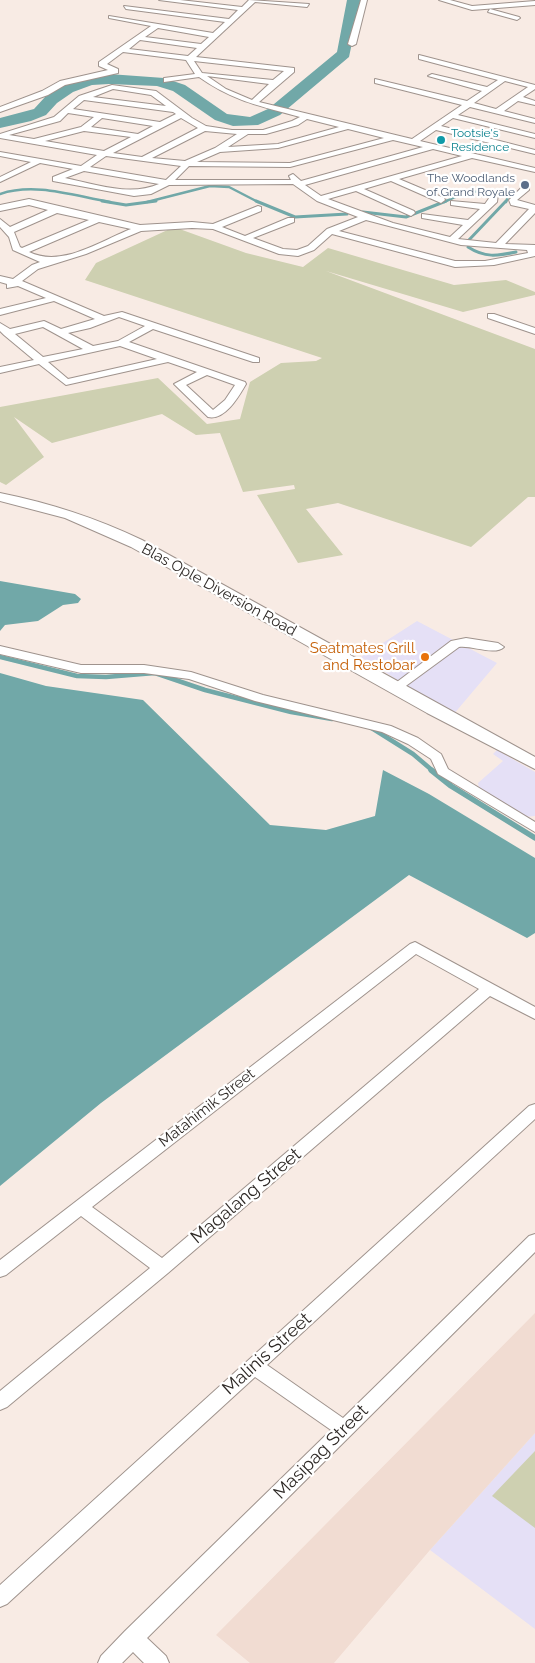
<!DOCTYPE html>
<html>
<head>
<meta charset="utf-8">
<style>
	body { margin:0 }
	canvas { display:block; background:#f8ebe4 }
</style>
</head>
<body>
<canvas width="535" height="1663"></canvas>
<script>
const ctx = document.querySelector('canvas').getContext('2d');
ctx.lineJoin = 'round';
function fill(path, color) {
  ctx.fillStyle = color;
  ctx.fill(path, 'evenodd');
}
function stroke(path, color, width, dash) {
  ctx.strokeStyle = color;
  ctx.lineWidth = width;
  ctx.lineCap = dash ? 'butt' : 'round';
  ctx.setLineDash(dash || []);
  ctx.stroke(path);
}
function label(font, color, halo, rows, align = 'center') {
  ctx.font = font + ' Raleway,sans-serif';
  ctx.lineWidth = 4.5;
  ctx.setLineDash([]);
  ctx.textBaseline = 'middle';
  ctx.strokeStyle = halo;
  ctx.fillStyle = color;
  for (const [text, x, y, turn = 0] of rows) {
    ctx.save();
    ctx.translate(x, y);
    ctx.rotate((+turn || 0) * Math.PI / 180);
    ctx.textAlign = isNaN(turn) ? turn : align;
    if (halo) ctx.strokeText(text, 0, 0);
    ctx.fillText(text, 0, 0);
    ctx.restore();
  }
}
fill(new Path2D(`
	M417 621 497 663 453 715 361 657Z
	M497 750 535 772V816L524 817 479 788 478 783 503 761 493 754Z
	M535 1433V1629L430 1550Z`), '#e5e0f6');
fill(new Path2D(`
	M535 1313V1433L430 1550 334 1663H250L216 1635Z`), '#f1dcd2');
fill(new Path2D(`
	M174 227 246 253 303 267 328 248 454 285 506 280 535 292V295L463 312 326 271 535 349V497H528L471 547 338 503 306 509 343 555 298 563 257 495 295 489 294 485 243 492 220 433 196 435 162 414 52 443 14 417 44 457 6 485 0 482V407L158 378 207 424 240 419 250 382 281 363 316 361 322 358 85 280 96 263Z
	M535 1451V1528L492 1496Z`), '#ced0b1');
fill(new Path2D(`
	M0 581 75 594 81 599 78 603 63 605 38 621 5 625 0 631Z
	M0 673 46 686 143 700 270 825 326 830 375 816 383 770 429 794 535 858V933L527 938 409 875 101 1103 0 1186Z`), '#71a8a8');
stroke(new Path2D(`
	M0 194C35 182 74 196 110 202
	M147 202 210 186 229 187 258 202
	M444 202C467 191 484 188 509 194L506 202`), '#71a8a8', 2.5);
stroke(new Path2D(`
	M102 201 126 205 156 201
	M256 201 295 217 347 214
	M363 212 406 217 446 201
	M468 241 506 201
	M468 247C485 258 497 256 516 252`), '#71a8a8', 3);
stroke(new Path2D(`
	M0 657 77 676 106 677 155 673 205 690 291 712 332 719
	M370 727 413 754 433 771`), '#71a8a8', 4.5);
stroke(new Path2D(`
	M431 770 451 786 535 838`), '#71a8a8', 5.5);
fill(new Path2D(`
	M347 0H361L349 57 280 115 258 125 233 126 215 120 173 91 157 86 109 84 92 85 73 92 57 103 46 115 31 121 0 128V118L34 109 45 97 61 86 90 76 109 74 164 78 185 85 227 114 250 117 268 109 337 52Z`), '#71a8a8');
const street = new Path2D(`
	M159 0H180L242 7 249 0 309 4 307 7 255 2 196 57 294 68V72L259 102 412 139 462 105 375 83V79L467 101 482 91 428 76 432 74 487 87 498 80 419 59V55L535 85V89L523 97 535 101V105L518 101 504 111 535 119V123L470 107 458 115 535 134V138L453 118 441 126 535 150V154L436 130 420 141 535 168V172L472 158 399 179 444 198 445 200 441 203 391 181 364 189 414 211 415 213 411 216 356 191 328 199 393 223 450 237 463 225 422 218V214L468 220 480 209 451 205V201L485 204 492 194H498L497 202 458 239 496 243 529 209 511 205 509 200 523 186H529V190L517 200 535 205V213L505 244 535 245V256L494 265 455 267 332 234 314 250 298 256 279 254 213 229 192 228 141 231 86 254 38 269 22 281 104 316 122 312 259 358V362H253L153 329 129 342 245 382 246 384C239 396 225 421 208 417L174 384 197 372 168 362 66 385 39 364 0 373V367L34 360 4 335 0 331V323L10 329 44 321 61 329 95 319 54 301 0 315V309L46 298 18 286 7 288V284L0 282V276L13 279 32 265 40 262 13 250 9 237 0 227V219L10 227 48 210 29 205 0 211V205L29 199 140 225 192 222 213 224 258 206 261 207V211L222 227 245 236 288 218H294V222L253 238 283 249 297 250 308 246 327 229 358 217 317 201 293 184 169 185 151 194 134 196 53 181V177L73 169 40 163 0 182V177L31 162 0 156V152L81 166 97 155 0 138V134L54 117 79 96 112 85 156 91 192 118 206 126 232 130H263L292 121 300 117C260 106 233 101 199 77L164 82V78L195 74 186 60 123 52 107 64 118 69V73L65 85 48 95 0 112V107L42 91 60 81 108 70 99 66V62L151 26 109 18V16L213 33 225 22 126 9 124 6 229 19 238 10ZM158 28 209 37 201 44 145 37ZM140 40 197 48 188 56 129 49ZM194 61 284 71 273 80 202 73ZM207 76 269 84 252 100 226 89ZM505 81 528 87 496 109 474 103ZM113 89 151 95 166 106 93 97ZM84 100 173 112 176 114 160 122 73 109ZM68 113 94 117 81 127 34 139 9 135 60 121ZM102 118 153 126 138 134 91 127ZM181 118 198 128 142 157 113 153ZM307 119 339 127 278 144 228 147 248 134H266L298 125ZM348 129 384 138 290 163 197 162 220 152 278 148ZM84 131 131 137 104 151 45 141ZM205 131 237 134 215 148 185 161 152 158ZM393 140 423 147 301 181 293 174 289 176 291 180H175L189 166 290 167ZM433 149 462 156 321 196 305 185ZM106 156 181 166 166 180 90 167ZM84 171 159 184C130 197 95 184 65 178ZM57 213 89 220 22 248 20 247 14 232ZM366 220 461 245 527 250 528 253 485 261H455L339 231ZM99 222 131 229C100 241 62 268 29 252ZM119 317 145 326 118 341 93 346 68 333 90 328ZM43 327 83 349 43 357 15 334ZM120 346 157 359 68 379 48 362ZM207 375 235 385 225 400 213 410 186 385Z
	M361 0H367L356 44 352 46 348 44Z
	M439 0H450L472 6 535 1V5L472 10Z
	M490 9 519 17 520 18 517 20 488 12Z
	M488 314H494L535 328V334L488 318Z
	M466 638 498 643 504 647C495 656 471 645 459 647L399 691 395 692 389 688 451 641Z
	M0 646 81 665H144L191 672 263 695 391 726 418 738 441 754 448 769 535 822V832L438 774 431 759 408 744 382 732 255 701 189 679 144 673H81L0 654Z
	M415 942 535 1007V1019L490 996 168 1273 7 1407 0 1410V1391L150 1268 81 1216 6 1275 0 1277V1260L410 944ZM416 954 479 989 162 1258 92 1207Z
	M535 1104V1119L267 1365 343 1418 529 1236 535 1234V1252L147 1638 166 1656 169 1663H144L133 1652 122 1663H98L101 1656 125 1631 331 1430 255 1377 7 1604 0 1607V1585L529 1106Z`);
const secondary = new Path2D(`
	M0 493C50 503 96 518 142 540L535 757V769L427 713 131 547 65 518 0 501Z`);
stroke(street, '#9f938d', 2);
stroke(secondary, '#9f938d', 2);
fill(street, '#fff');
fill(secondary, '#fff');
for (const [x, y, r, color] of [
	[441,140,5,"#0f9aa8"],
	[525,185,5,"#5c6f8a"],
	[425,657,5,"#e8710a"]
]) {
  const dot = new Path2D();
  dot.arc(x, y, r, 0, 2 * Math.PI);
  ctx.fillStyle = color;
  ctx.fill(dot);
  stroke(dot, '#fff', 2);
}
label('12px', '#0d838f', '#fff', [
	["Tootsie's",451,133],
	["Residence",451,147]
], 'left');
label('12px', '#4e5e75', '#fff', [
	["The Woodlands",515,178],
	["of Grand Royale",515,192]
], 'right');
label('15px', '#2e2926', '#fff', [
	["Blas Ople Diversion Road",219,590,29],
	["Matahimik Street",207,1108,-38]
]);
label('15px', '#c56008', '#fff', [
	["Seatmates Grill",415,648],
	["and Restobar",415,665]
], 'right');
label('18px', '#2e2926', '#fff', [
	["Magalang Street",246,1196,-40],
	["Malinis Street",267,1354,-42],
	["Masipag Street",321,1452,-45]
]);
</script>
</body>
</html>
